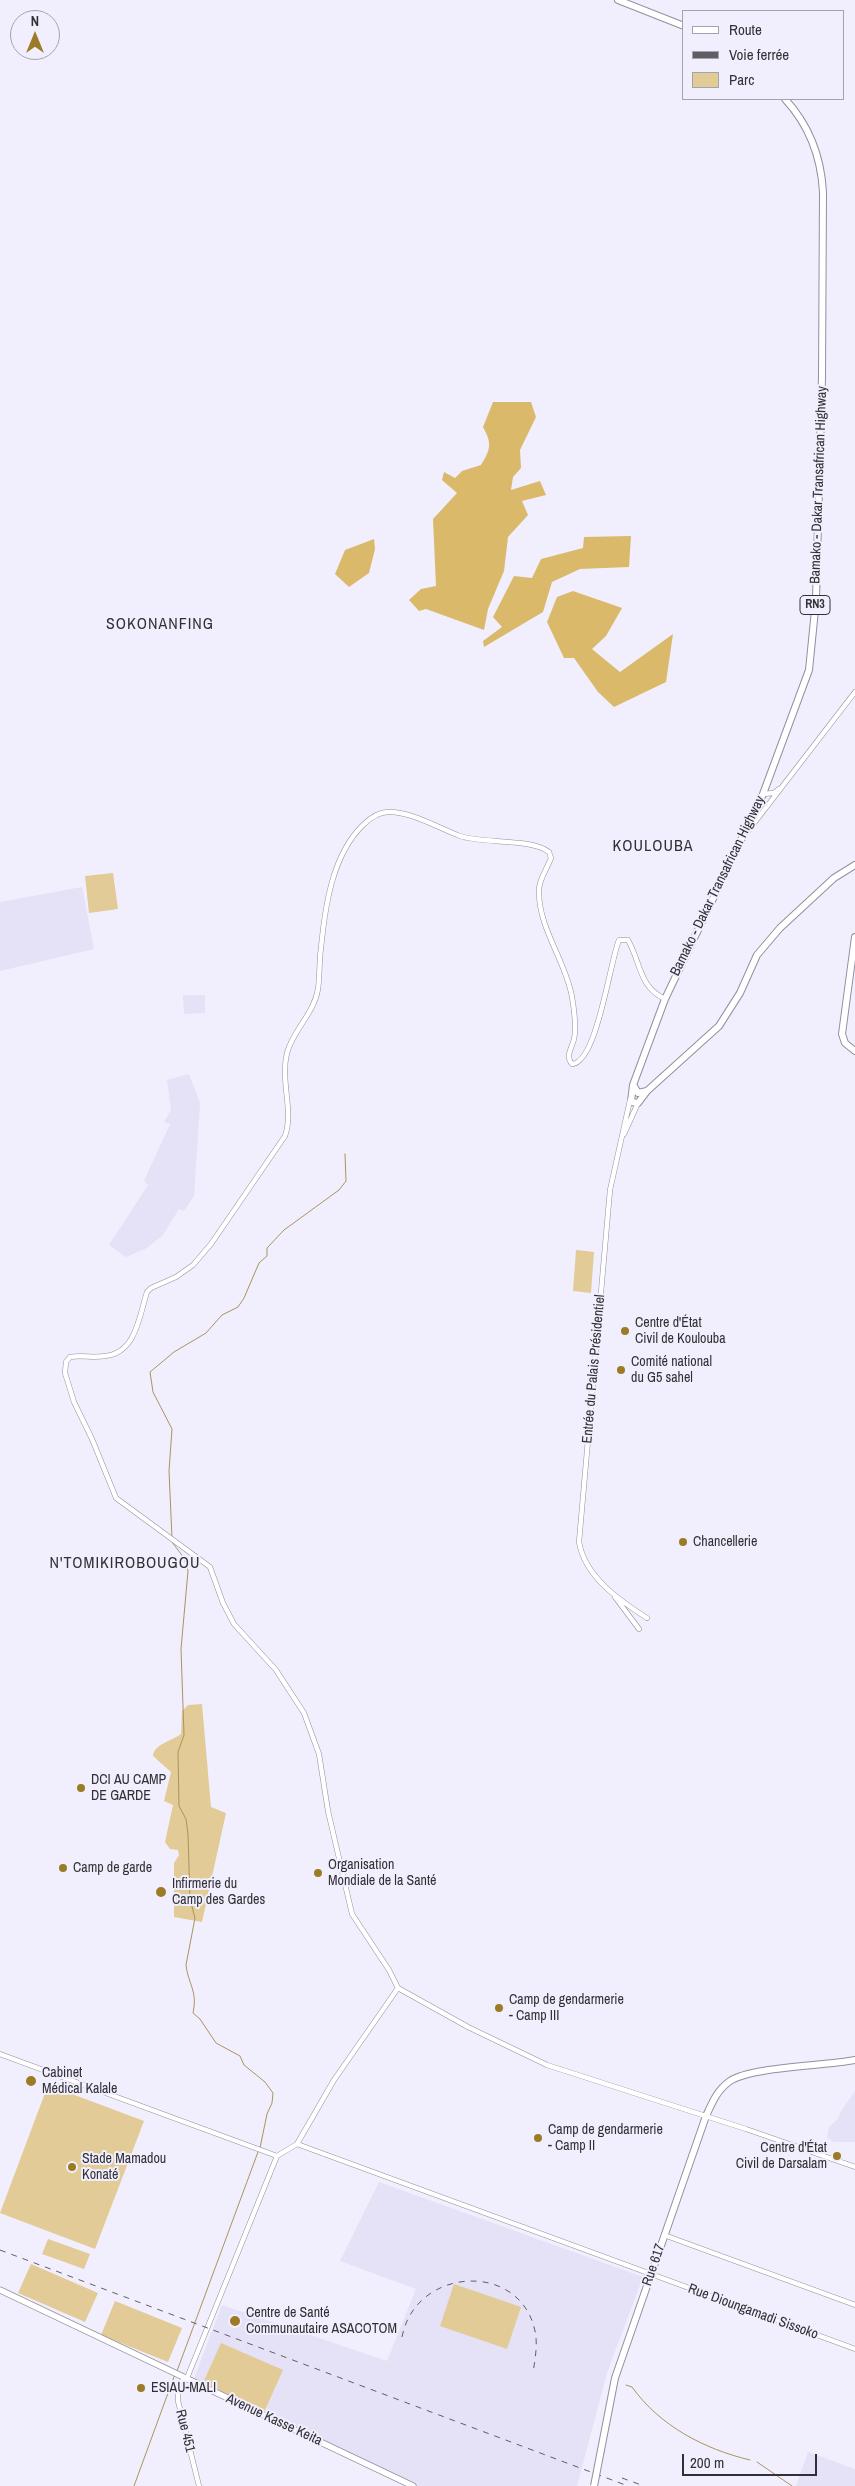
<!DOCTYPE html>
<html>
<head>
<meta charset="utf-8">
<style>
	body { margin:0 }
	#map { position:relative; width:855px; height:2486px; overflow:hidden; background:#f1effd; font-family:"Archivo Narrow",sans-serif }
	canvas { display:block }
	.legend { position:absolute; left:682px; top:10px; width:162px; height:90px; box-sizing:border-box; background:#f1effd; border:1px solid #a4a3ad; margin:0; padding:6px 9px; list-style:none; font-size:15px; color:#313035 }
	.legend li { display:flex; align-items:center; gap:10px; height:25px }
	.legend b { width:25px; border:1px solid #a4a3ad }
	.north { position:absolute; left:10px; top:10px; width:50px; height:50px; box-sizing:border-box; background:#f1effd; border:1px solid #a4a3ad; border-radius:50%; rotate:0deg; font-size:14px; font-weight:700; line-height:20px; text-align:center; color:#313035 }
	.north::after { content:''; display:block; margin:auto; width:18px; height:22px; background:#9b7b25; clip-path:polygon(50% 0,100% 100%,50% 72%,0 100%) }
	.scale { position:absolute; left:682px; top:2454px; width:135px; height:22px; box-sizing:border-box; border:2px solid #313035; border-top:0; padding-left:6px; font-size:15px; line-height:18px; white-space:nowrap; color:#313035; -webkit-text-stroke:4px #f1effd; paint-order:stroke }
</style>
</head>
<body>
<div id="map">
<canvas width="855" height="2486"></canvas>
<ul class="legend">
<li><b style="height:6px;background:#fff"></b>Route</li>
<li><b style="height:6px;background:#5f5e65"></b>Voie ferrée</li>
<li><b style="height:14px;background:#e2cb96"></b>Parc</li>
</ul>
<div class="north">N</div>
<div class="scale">200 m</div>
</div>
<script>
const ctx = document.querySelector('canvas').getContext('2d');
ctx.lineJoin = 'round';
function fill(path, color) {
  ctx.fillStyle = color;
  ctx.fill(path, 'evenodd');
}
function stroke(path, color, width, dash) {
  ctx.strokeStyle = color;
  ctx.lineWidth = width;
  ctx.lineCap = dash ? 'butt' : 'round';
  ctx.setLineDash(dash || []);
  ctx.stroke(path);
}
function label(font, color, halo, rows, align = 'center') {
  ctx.font = font + ' "Archivo Narrow",sans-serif';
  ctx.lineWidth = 4;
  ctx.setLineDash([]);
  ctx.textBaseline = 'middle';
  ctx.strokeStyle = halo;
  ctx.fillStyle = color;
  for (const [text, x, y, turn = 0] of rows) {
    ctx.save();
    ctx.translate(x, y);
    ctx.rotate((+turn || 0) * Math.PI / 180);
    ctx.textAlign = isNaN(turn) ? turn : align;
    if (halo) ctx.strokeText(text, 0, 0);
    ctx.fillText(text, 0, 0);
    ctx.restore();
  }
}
fill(new Path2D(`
	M82 887 94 949 0 971V902Z
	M183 995H205V1013L184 1014Z
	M189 1074 200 1103 194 1196 184 1211 179 1209 163 1235 147 1248 126 1257 109 1245 148 1185 144 1181 170 1124 164 1122 171 1110 167 1080Z
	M855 2091V2142H834L827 2138 829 2127 838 2119 841 2111Z
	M379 2182 643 2277 607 2373 577 2486H416L193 2381 222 2305 387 2361 416 2289 340 2261Z
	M808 2452 855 2469V2486H796Z`), '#e5e1f6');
fill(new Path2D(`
	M113 873 118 909 89 913 85 876Z
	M576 1250 594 1252 591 1293 573 1291Z
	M202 1704 211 1807 226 1813 202 1922 174 1917V1863L179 1855 178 1850 170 1849 165 1842 173 1805 164 1801 171 1772 153 1756C154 1744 172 1741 181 1734L182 1711 188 1705Z
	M48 2085 144 2121 95 2249 0 2213Z
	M48 2239 90 2254 84 2269 42 2254Z
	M31 2264 98 2293 85 2322 18 2293Z
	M454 2284 521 2307 507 2349 440 2326Z
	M115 2301 182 2328 168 2362 101 2335Z
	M221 2343 283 2370 265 2410 203 2383Z`), '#e2cb96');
fill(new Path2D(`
	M493 402H531L536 417 520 450 521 468 513 477 511 490 540 481 546 495 522 501 528 515 508 537 504 571 488 609 484 630 426 609 419 611 409 600 421 589 436 586 433 519 457 493 442 480 444 472 455 478 462 471 481 465C491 449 492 443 483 427Z
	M631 536 629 567 580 569 552 582 543 612 484 647 483 641 502 627 493 617 514 576 532 578 541 559 583 548 584 537Z
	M374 539 375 549 369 573 349 587 335 574 345 550Z
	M573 591 622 608 606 636 592 649 620 672 673 634 666 682 614 707 598 692 574 658H564L547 622 557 597Z`), '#dab96b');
stroke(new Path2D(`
	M172 1538 169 1471 172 1429 153 1392 150 1372 174 1352 206 1333 222 1315 238 1307 244 1298 259 1263 267 1256V1248L284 1230 339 1190 346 1181 345 1154
	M172 1542 184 1558 188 1571 181 1649 184 1735 178 1752 179 1806 186 1819 188 1834 190 1899 195 1918 186 1965C188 1984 198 1991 193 2013L200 2019 216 2043 240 2056 244 2065 265 2082 273 2093 272 2103 267 2114 260 2148
	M177 2371 258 2152
	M626 2385 632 2387C660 2426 704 2449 750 2460
	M757 2462 792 2486
	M134 2486 175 2374`), '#ab935e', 1);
const minor = new Path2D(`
	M763 794 774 793 779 789
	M748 831 855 692
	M665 999C639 987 641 963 628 940H619C610 961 597 1063 572 1064 565 1056 572 1048 574 1039 577 1027 574 1009 572 997 566 961 538 928 539 890 539 879 547 869 551 858L549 852C531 838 483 844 460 836 438 828 413 812 389 812 378 812 370 818 363 825 332 855 325 907 321 948 319 961 320 975 318 989 314 1014 293 1030 287 1053 280 1081 294 1111 285 1136L211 1244 193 1265 176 1277 151 1288 147 1292C139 1317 136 1353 105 1356 93 1358 82 1355 70 1357L66 1362 65 1373 74 1402 92 1439 116 1498 210 1567 223 1603 234 1624 276 1670 304 1713 319 1754 328 1811 352 1914 389 1970 398 1988 468 2027 547 2065 746 2129 855 2167
	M630 1100 610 1190 579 1542C585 1577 619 1600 647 1618
	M624 1134 638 1103
	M615 1597 639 1629
	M0 2054 277 2156
	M297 2144 855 2349
	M664 2235 855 2305
	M185 2377 178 2387V2401L199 2486
	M187 2378 277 2156 297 2144 334 2080 398 1988`);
const major = new Path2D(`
	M0 2290 413 2486`);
const highway = new Path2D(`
	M618 0 684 26
	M855 937 842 1034 845 1043 855 1051
	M634 1086 638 1093 647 1091 719 1026 740 993 757 955 780 928 834 878 855 865
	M647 1091 638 1103 631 1102 633 1085 665 999 763 794 809 670 816 600 817 560 822 377 823 192C821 156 809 125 785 99
	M601 2450 615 2378 706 2116C712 2103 717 2090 730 2081 750 2067 825 2066 855 2060`);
stroke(minor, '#92909d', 5.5);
stroke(major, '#92909d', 7);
stroke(highway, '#92909d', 8);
stroke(minor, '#fff', 4.5);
stroke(major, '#fff', 5.5);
stroke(highway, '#fff', 6);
stroke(new Path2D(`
	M0 2250 628 2486
	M402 2337C415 2267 520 2260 535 2331 538 2345 535 2359 533 2373
	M622 2478 644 2486`), '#5f5e65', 1, [6, 6]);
const highwayBridge = new Path2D(`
	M594 2486 601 2450`);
stroke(highwayBridge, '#92909d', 8, []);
stroke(highwayBridge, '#fff', 6);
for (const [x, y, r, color] of [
	[625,1331,5,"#9b7b25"],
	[621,1370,5,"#9b7b25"],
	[683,1542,5,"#9b7b25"],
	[81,1788,5,"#9b7b25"],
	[63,1868,5,"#9b7b25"],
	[318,1873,5,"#9b7b25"],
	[161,1892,6,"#9b7b25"],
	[499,2008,5,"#9b7b25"],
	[31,2081,6,"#9b7b25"],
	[538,2138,5,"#9b7b25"],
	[837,2156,5,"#9b7b25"],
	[72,2167,5,"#9b7b25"],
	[235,2321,6,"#9b7b25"],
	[141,2388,5,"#9b7b25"]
]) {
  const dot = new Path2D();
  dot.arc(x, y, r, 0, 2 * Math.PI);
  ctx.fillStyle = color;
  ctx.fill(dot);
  stroke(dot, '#f1effd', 2);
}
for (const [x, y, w] of [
	[815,605,30]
]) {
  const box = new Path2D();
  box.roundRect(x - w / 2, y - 9.5, w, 19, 4);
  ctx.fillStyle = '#f1effd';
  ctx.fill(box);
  stroke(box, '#313035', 1);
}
label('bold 12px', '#313035', null, [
	["RN3",815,605]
]);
label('14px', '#313035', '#f1effd', [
	["Bamako - Dakar Transafrican Highway",819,485,-88],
	["Bamako - Dakar Transafrican Highway",718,886,-64],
	["Entrée du Palais Présidentiel",594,1369,-85],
	["Rue 617",654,2265,-71],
	["Rue Dioungamadi Sissoko",753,2312,20],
	["Avenue Kasse Keita",274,2420,25],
	["Rue 451",185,2431,76]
]);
label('14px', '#313035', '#f1effd', [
	["Centre d'État",635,1323],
	["Civil de Koulouba",635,1339],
	["Comité national",631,1362],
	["du G5 sahel",631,1378],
	["Chancellerie",693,1542],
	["DCI AU CAMP",91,1780],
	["DE GARDE",91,1796],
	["Organisation",328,1865],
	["Mondiale de la Santé",328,1881],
	["Camp de garde",73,1868],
	["Infirmerie du",172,1884],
	["Camp des Gardes",172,1900],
	["Camp de gendarmerie",509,2000],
	["- Camp III",509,2016],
	["Cabinet",42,2073],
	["Médical Kalale",42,2089],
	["Camp de gendarmerie",548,2130],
	["- Camp II",548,2146],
	["Centre d'État",827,2148,"right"],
	["Civil de Darsalam",827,2164,"right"],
	["Stade Mamadou",82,2159],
	["Konaté",82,2175],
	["Centre de Santé",246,2313],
	["Communautaire ASACOTOM",246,2329],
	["ESIAU-MALI",151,2388]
], 'left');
ctx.letterSpacing = '1px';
label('16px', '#313035', '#f1effd', [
	["SOKONANFING",160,625],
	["KOULOUBA",653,847],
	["N'TOMIKIROBOUGOU",125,1564]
]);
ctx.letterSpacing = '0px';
</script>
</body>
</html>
